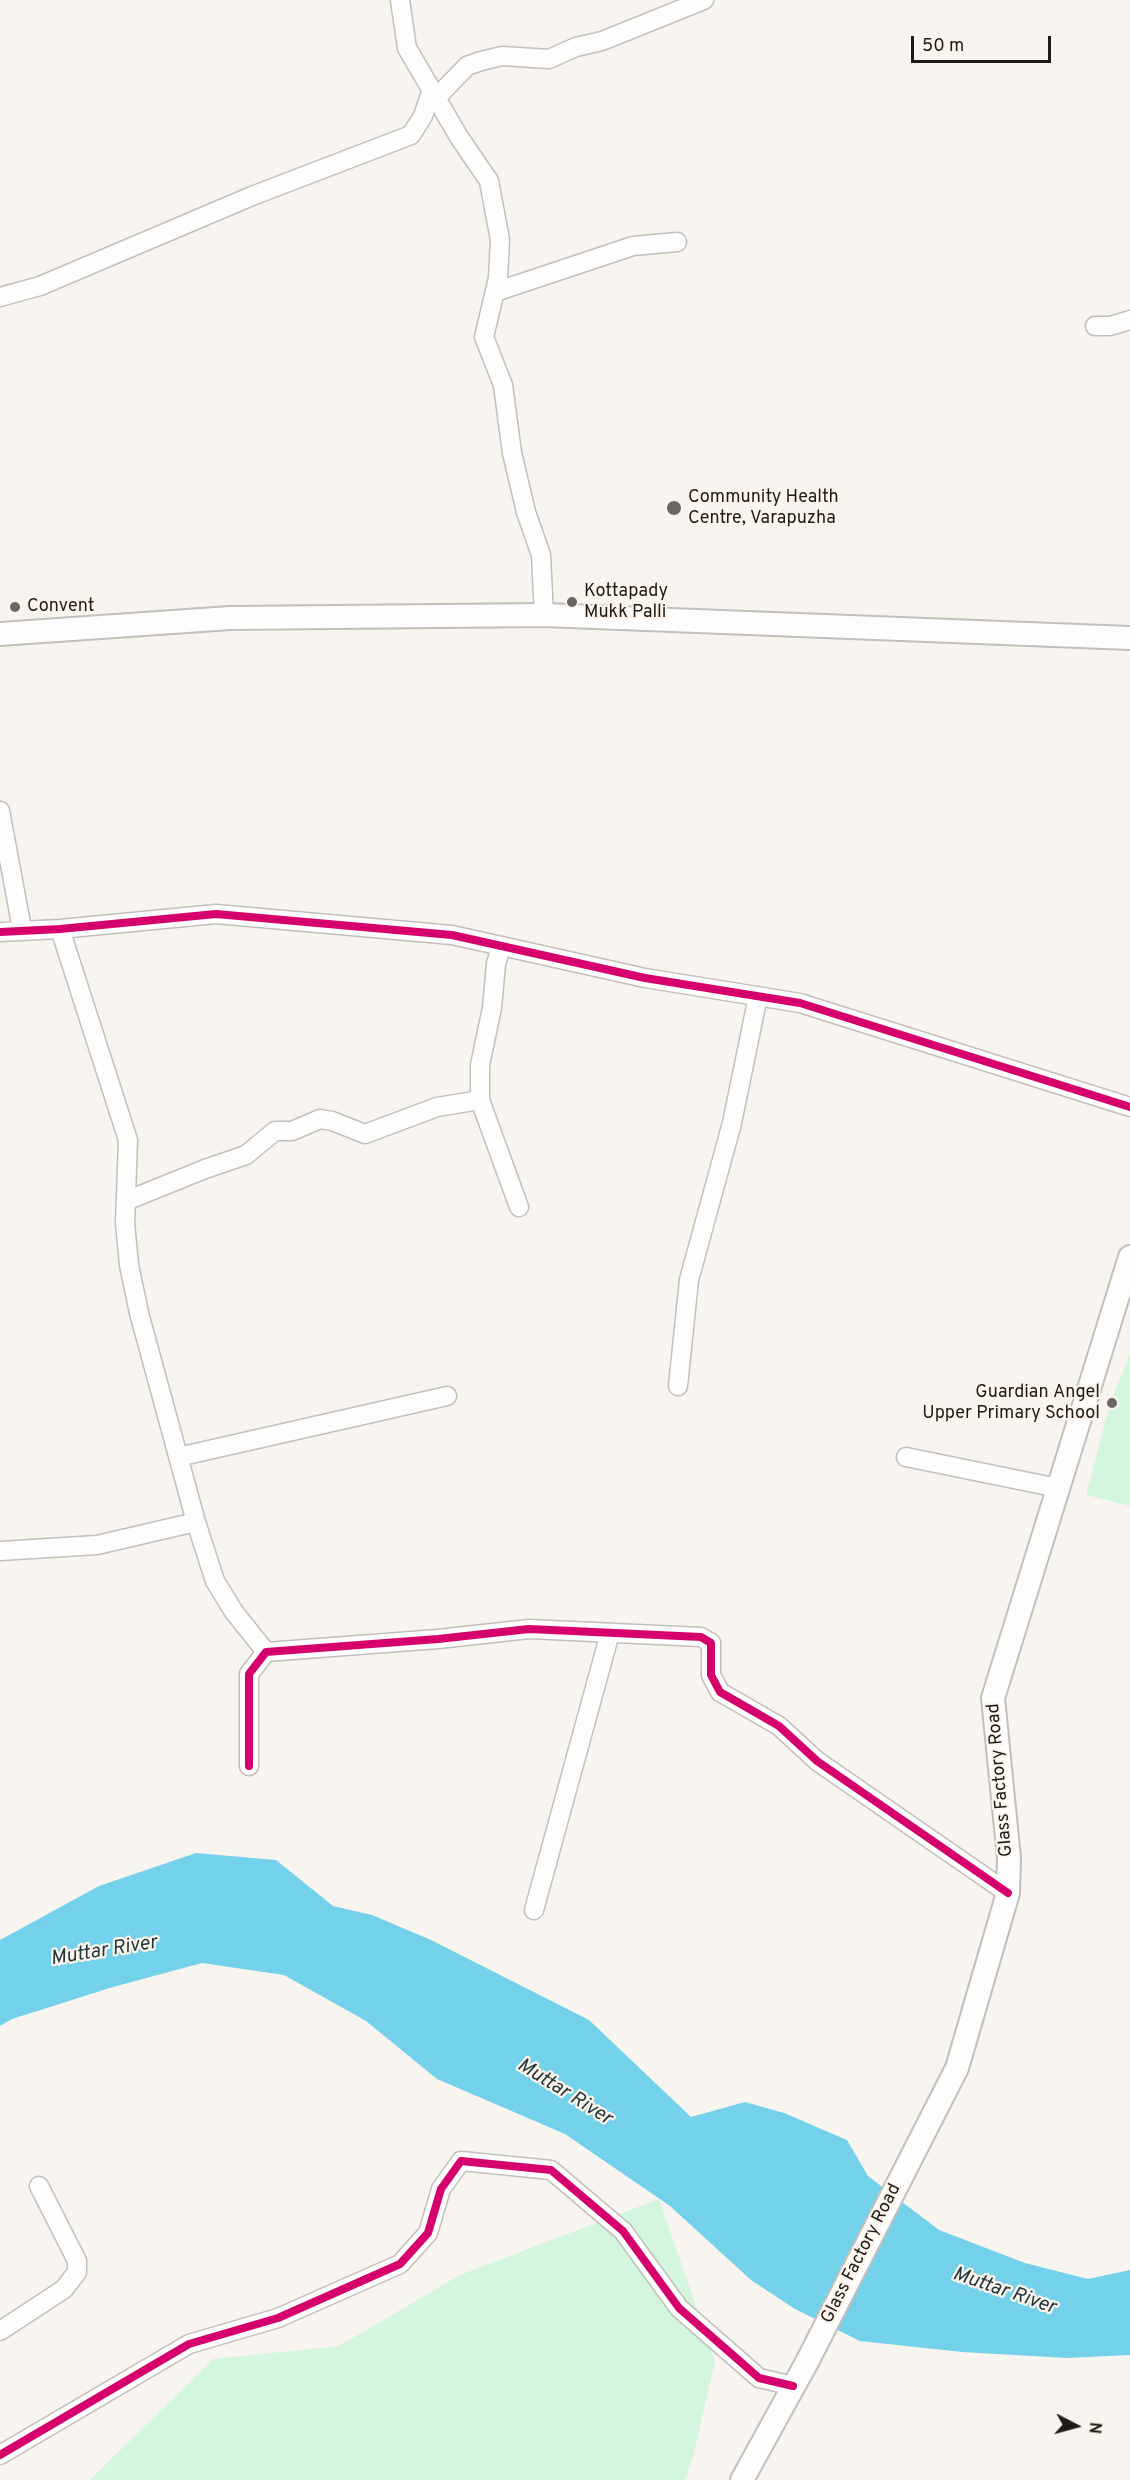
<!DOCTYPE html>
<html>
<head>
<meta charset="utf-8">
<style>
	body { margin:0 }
	#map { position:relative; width:1130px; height:2480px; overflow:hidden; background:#f8f4ef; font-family:Overpass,sans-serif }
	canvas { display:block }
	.north { position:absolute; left:1046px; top:2396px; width:60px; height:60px; -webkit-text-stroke:4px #fcf4eb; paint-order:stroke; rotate:96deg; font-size:16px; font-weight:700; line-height:24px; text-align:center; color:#1d1a17 }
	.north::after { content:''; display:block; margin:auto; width:21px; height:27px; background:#1d1a17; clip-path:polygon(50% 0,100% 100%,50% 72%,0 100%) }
	.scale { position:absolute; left:911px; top:36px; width:140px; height:27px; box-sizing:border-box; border:3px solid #1d1a17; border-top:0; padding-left:8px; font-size:18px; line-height:21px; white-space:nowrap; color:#1d1a17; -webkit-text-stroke:4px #fcf4eb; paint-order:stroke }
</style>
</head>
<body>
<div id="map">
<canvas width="1130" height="2480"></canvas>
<div class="north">N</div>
<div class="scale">50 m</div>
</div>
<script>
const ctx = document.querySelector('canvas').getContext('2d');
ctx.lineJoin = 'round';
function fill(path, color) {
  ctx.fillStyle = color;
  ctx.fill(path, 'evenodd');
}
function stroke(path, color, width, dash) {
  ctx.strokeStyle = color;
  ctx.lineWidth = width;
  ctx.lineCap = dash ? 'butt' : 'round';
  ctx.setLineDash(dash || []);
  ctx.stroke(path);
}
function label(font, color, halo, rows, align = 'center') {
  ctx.font = font + ' Overpass,sans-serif';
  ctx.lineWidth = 4.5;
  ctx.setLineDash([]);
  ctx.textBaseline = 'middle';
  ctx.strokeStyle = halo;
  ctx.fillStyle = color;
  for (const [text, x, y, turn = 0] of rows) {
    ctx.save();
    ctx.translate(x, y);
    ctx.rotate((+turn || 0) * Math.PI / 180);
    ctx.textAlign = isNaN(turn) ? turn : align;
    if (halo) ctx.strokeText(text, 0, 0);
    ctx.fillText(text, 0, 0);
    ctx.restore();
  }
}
fill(new Path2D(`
	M1130 1353V1506L1086 1495 1110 1404Z
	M659 2199 715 2361 693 2457 685 2480H90L213 2359 339 2346 460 2275Z`), '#d4f6dc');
fill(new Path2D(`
	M196 1853 276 1860 333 1906 372 1915 431 1940 589 2020 691 2117 745 2102 784 2113 847 2140 868 2176 939 2230 1025 2263 1088 2279 1130 2270V2355L1067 2358 962 2352 860 2341 795 2309 751 2280 670 2206 565 2134 437 2079 366 2021 284 1975 202 1963 113 1987 12 2019 0 2026V1940L99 1886Z`), '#74d1ea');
const minor = new Path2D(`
	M400 0 407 48 459 137 489 181 500 240 498 278 484 337 503 385 512 453 526 512 541 555 544 615
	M437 97 467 66 481 61 502 56 549 59 576 47 602 41 704 0
	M495 292 633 246 677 242
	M0 297 40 286 252 196 411 135 423 116 432 89
	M1095 326H1110L1130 320
	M0 811 22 929
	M60 929 128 1140 125 1223 129 1265 139 1313 196 1522 215 1581 234 1612 266 1652
	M0 932 60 929 216 914 452 935 645 978 800 1003 1130 1107
	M501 947 496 964 492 1008 480 1065V1100L519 1207
	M126 1201 205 1169 246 1155 275 1131H292L320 1119 332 1121 365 1134 437 1107 480 1100
	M678 1386 689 1280 732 1123 758 996
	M178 1457 447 1396
	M906 1457 1058 1488
	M0 1551 97 1545 196 1522
	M249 1766V1674L266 1652 438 1639 529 1629 701 1637 711 1643V1675L720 1692 779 1726 817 1761 1008 1893
	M534 1910 610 1633
	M0 2331 64 2289 77 2272V2261L39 2186
	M0 2455 189 2344 278 2318 400 2264 428 2233 441 2189 461 2161 551 2170 623 2231 679 2308 759 2378 793 2386`);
const major = new Path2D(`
	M0 634 230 618 544 615 1130 638
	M742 2480 807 2362 957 2068 1008 1893 1009 1858 993 1698 1130 1257`);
stroke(minor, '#c3bfbb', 21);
stroke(major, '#c3bfbb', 26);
stroke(minor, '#fefdfd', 18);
stroke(major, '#fefdfd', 22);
stroke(new Path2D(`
	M0 932 60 929 216 914 452 935 645 978 800 1003 1130 1107
	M249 1766V1674L266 1652 438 1639 529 1629 701 1637 711 1643V1675L720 1692 779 1726 817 1761 1008 1893
	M0 2455 189 2344 278 2318 400 2264 428 2233 441 2189 461 2161 551 2170 623 2231 679 2308 759 2378 793 2386`), '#d6006c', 8);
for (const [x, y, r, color] of [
	[674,508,8,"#6a6663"],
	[572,602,6,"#6a6663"],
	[15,607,6,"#6a6663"],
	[1112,1403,6,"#6a6663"]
]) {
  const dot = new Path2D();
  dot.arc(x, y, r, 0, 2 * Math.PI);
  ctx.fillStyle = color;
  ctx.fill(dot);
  stroke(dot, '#fcf4eb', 2);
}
label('18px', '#1d1a17', '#fcf4eb', [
	["Community Health",688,498],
	["Centre, Varapuzha",688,519],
	["Kottapady",584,592],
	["Mukk Palli",584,613],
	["Convent",27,607],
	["Guardian Angel",1100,1393,"right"],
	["Upper Primary School",1100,1414,"right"]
], 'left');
label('18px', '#1d1a17', '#fcf4eb', [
	["Glass Factory Road",1001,1780,-95],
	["Glass Factory Road",862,2254,-63]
]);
label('italic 20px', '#21373e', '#fcf4eb', [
	["Muttar River",104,1952,-9],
	["Muttar River",564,2093,32],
	["Muttar River",1004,2292,19]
]);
</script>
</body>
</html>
